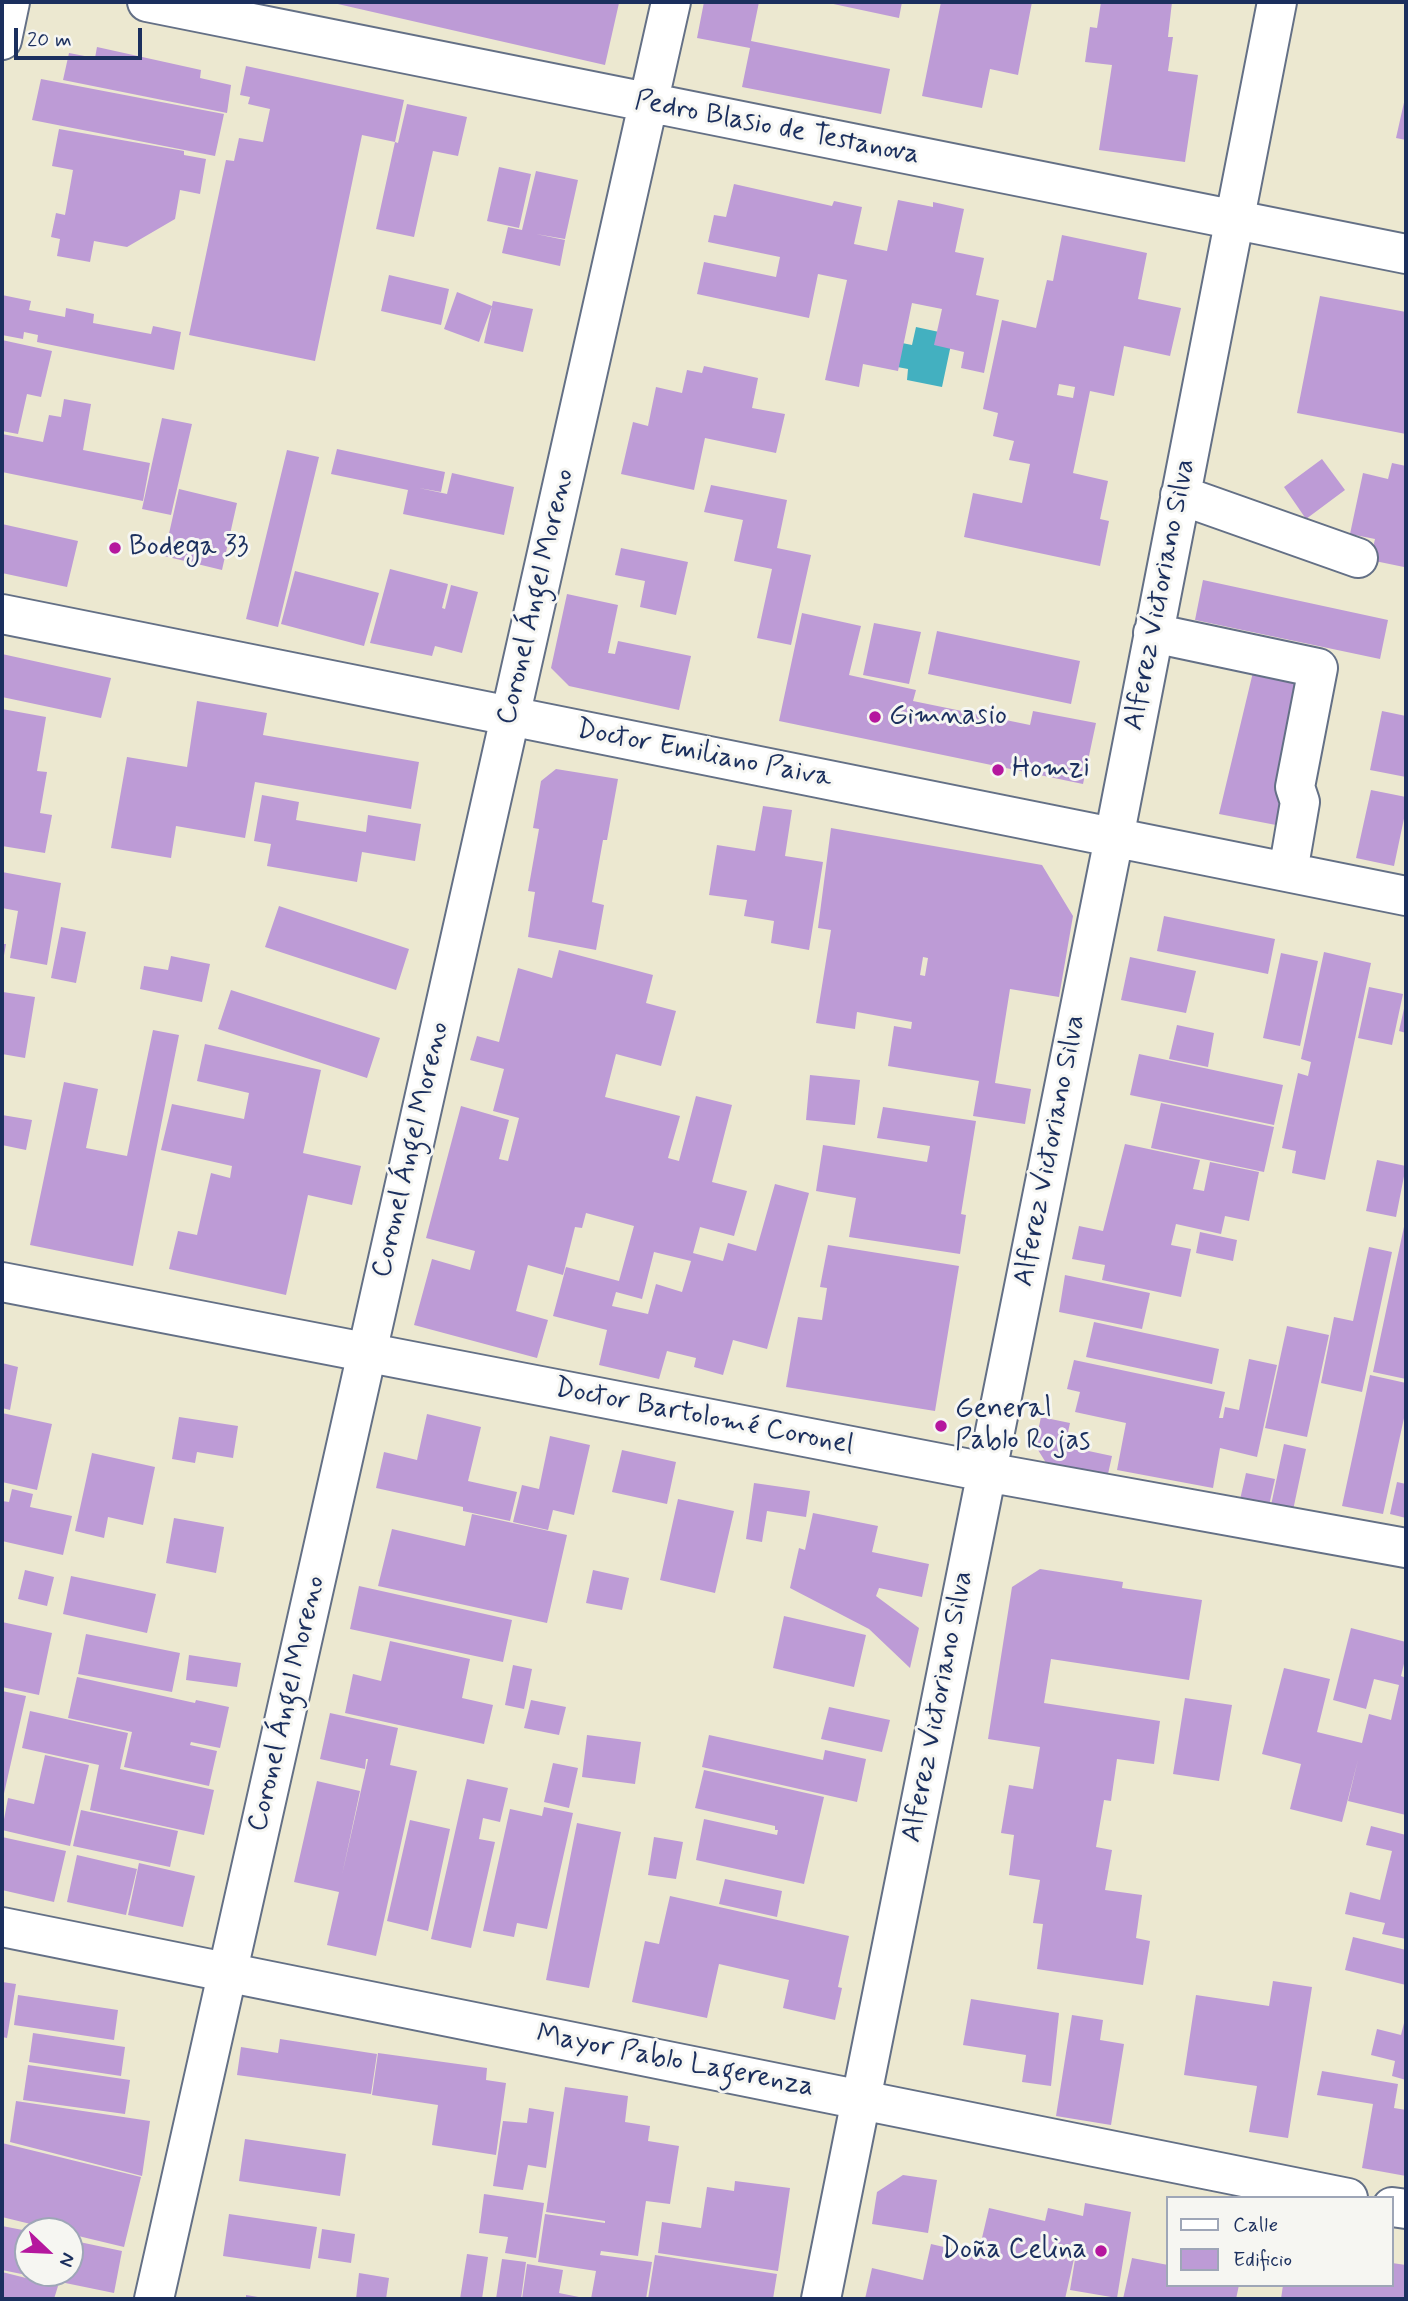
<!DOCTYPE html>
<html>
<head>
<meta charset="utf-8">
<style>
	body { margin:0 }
	#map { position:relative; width:1408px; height:2301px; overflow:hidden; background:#ece8d0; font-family:Mynerve,sans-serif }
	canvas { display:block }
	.frame { position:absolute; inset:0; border:4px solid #1b2f5e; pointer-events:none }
	.legend { position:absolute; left:1166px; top:2196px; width:228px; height:91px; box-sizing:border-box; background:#f6f6f2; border:2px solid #9ea6b7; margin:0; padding:9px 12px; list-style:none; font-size:21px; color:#1b2f5e }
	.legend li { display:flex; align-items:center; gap:14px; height:35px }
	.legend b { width:35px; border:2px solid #9ea6b7 }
	.north { position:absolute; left:14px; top:2217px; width:70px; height:70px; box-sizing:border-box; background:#f6f6f2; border:2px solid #9ea6b7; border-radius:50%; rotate:113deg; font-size:19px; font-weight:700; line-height:28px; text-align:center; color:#1b2f5e }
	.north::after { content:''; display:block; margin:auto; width:24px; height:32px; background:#b5179e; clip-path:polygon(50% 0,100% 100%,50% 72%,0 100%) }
	.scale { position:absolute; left:14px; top:28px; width:128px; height:32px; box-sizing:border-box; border:4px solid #1b2f5e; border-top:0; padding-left:9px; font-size:21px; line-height:24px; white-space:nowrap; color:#1b2f5e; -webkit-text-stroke:5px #f6f6f2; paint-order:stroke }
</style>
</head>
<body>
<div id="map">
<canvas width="1408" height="2301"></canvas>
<div class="frame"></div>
<ul class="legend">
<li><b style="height:9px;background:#fff"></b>Calle</li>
<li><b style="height:19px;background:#bd9bd6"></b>Edificio</li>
</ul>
<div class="north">N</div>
<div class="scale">20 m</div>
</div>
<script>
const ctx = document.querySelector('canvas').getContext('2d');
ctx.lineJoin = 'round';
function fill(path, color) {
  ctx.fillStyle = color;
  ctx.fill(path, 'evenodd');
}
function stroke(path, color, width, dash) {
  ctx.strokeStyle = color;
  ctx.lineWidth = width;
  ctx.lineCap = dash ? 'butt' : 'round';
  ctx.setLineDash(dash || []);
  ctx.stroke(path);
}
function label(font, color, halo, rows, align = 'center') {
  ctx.font = font + ' Mynerve,sans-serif';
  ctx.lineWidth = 6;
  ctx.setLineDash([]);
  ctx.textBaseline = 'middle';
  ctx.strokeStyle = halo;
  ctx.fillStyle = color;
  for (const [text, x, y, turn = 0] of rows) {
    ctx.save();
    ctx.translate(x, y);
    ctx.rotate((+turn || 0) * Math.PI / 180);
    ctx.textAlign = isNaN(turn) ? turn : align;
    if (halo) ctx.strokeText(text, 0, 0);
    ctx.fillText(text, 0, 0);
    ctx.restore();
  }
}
fill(new Path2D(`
	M916 327 953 335 942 387 907 380 908 369 892 366 897 342 912 345Z`), '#43b0c0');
fill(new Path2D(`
	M329 2H612L619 3 605 65Z
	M704 2H759L751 41 890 69 881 114 742 87 750 48 697 38Z
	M824 2H902L899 18Z
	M941 2H1032L1018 75 990 69 982 108 922 96Z
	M1101 2H1172L1168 37H1173L1168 71 1198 75 1185 162 1099 150 1112 65 1085 62 1090 27 1097 28Z
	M97 47 201 70 200 78 231 85 227 113 63 80 69 53 95 58Z
	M246 66 404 100 395 142 362 135 315 361 189 335 226 160 234 161 239 138 263 142 270 109 248 104 250 97 240 95Z
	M41 79 224 114 215 156 32 120Z
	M1405 98H1406V140L1396 138Z
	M407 104 467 117 458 156 433 151 414 237 376 229 395 142 398 143Z
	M59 129 184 151V155L206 159 200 194 180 190 175 219 127 247 94 241 90 262 57 256 60 239 51 237 56 213 65 215 73 170 52 166Z
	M499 167 531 174 519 228 487 221Z
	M536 171 578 180 565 239 536 234 565 240 560 266 502 253 508 227 522 230Z
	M734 184 832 206 834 201 862 207 854 244 887 251 898 200 933 207V202L964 209 955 252 984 258 976 295 999 300 984 373 961 368 964 352 934 345 942 309 912 303 898 371 863 364 859 387 825 380 847 280 818 274 809 318 697 294 704 262 776 277 780 257 708 242 714 215 726 217Z
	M1062 235 1147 253 1138 299 1181 308 1170 356 1124 346 1114 396 1090 391 1073 473 1108 481 1100 519 1109 521 1100 566 964 537 973 493 1022 503 1030 464 1009 460 1014 441 993 436 998 413 983 409 1002 320 1036 328 1047 280 1053 281ZM1059 384 1075 387 1073 398 1057 395Z
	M389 275 449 289 441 325 381 311Z
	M457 292 492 306 479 342 444 329Z
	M2 295 31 301 29 310 65 317 66 308 94 314 93 323 151 334 153 326 181 332 174 370 37 342 38 335 24 332 23 339 2 335Z
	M1320 296 1406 312V434L1297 413Z
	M493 301 533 309 523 352 484 343Z
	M2 340 52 351 41 397 27 394 18 434 2 431Z
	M704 366 758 378 752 408 785 414 776 453 705 438 694 490 621 474 633 422 648 426 656 387 682 393 687 370 702 373Z
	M64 399 91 404 83 450 150 463 143 501 2 472V434L43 442 49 415 61 417Z
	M162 418 192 424 171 515 142 509Z
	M337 449 445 472 441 492 419 488 447 494 452 473 514 487 504 535 403 514 408 490 331 474Z
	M287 450 319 457 278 627 246 619Z
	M1322 459 1345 490 1306 519 1284 487Z
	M1392 463 1406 466V558L1404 567 1370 560 1375 539 1350 534 1363 473 1388 479Z
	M711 485 787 500 777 548 811 555 791 645 757 638 772 569 734 561 743 520 704 512Z
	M179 489 237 503 222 570 164 556Z
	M2 524 78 541 67 587 2 573Z
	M621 548 688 562 676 615 640 607 645 581 615 575Z
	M390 569 448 584 442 608 445 609 451 585 478 592 462 653 435 646 432 656 370 643Z
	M295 571 379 593 364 646 281 624Z
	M1203 580 1388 620 1380 659 1195 620Z
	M567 594 618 605 608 653 615 654 618 641 691 656 679 710 569 686 551 668Z
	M802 613 861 626 849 675 916 690 913 701 1030 725 1033 711 1096 723 1083 784 779 721Z
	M874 623 921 632 909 684 863 675Z
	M937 631 1080 661 1071 704 928 674Z
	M2 654 111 678 101 718 2 697Z
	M1254 668 1304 679 1276 825 1219 814Z
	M197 701 267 713 263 735 419 762 411 809 255 782 245 838 176 826 171 858 111 848 127 757 187 767Z
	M2 709 46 717 37 771 47 772 40 813 52 815 45 853 2 846Z
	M1382 711 1406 716V777L1370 770Z
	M556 769 618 779 607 840H603L592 902 604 905 596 950 528 937 535 892 528 891 539 829 533 828 541 781Z
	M1371 790 1406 797V809L1394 866 1356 858Z
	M262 795 299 802 296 820 366 832 368 815 421 824 415 861 362 852 357 882 267 866 271 844 254 841Z
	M763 806 792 810 785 856 823 862 809 950 771 943 774 921 744 916 747 900 709 895 717 845 755 851Z
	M831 828 1042 865 1073 916 1059 997 1010 989 995 1083 1031 1089 1025 1124 973 1116 979 1081 888 1066 894 1026 911 1029 912 1022 857 1012 855 1029 816 1023 831 930 818 928ZM923 957 928 958 925 976 920 975Z
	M2 872 61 883 47 965 10 958 18 911 2 908Z
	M279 906 409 949 396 990 265 947Z
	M1164 916 1275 939 1268 974 1157 951Z
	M61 927 86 932 76 983 51 978Z
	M2 944H6L3 961 2 960Z
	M559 950 653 975 646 1003 676 1011 661 1066 616 1054 605 1097 680 1116 668 1158 679 1161 696 1096 732 1105 712 1182 747 1191 734 1236 700 1227 693 1253 723 1261 728 1243 756 1251 775 1184 809 1193 767 1349 733 1340 723 1375 694 1367 696 1358 667 1351 659 1379 599 1365 607 1330 553 1316 566 1267 619 1281 634 1226 586 1213 582 1228 575 1227 563 1275 528 1265 516 1311 548 1320 537 1358 414 1325 432 1259 470 1270 475 1251 426 1238 461 1106 509 1120 499 1159 508 1161 519 1118 493 1111 504 1069 470 1060 477 1036 499 1042 518 968 552 978ZM654 1252 691 1261 682 1292 656 1284 648 1314 612 1306 616 1292 642 1299Z
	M1324 952 1371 963 1325 1180 1292 1173 1296 1151 1282 1148 1298 1073 1308 1076 1311 1062 1301 1059Z
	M1281 953 1318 961 1300 1046 1263 1038Z
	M171 956 210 964 202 1002 140 989 144 966 168 970Z
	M1130 957 1196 971 1186 1013 1121 1000Z
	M1369 987 1403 994 1392 1045 1358 1038Z
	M231 990 380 1038 367 1078 218 1029Z
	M3 992 35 997 25 1058 2 1054Z
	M1405 1004H1406V1033L1399 1031Z
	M1177 1025 1214 1033 1208 1067 1169 1059Z
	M153 1030 179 1035 133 1266 30 1245 64 1082 98 1089 86 1148 127 1156Z
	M205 1044 321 1070 303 1153 361 1166 352 1205 308 1195 286 1295 169 1269 178 1231 197 1235 211 1173 230 1178 232 1166 161 1150 172 1104 244 1119 249 1093 197 1081Z
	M1139 1054 1283 1085 1274 1125 1130 1095Z
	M810 1075 860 1080 855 1125 806 1120Z
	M1161 1103 1274 1127 1264 1172 1151 1148Z
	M883 1107 976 1121 961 1214 966 1215 960 1254 849 1237 856 1198 816 1191 823 1145 927 1162 930 1146 877 1138Z
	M2 1115 32 1120 26 1150 2 1145Z
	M1125 1144 1200 1160 1193 1189 1204 1191 1210 1162 1259 1172 1249 1221 1225 1216 1221 1234 1176 1224 1171 1245 1191 1249 1181 1297 1102 1280 1105 1265 1072 1259 1079 1226 1103 1231Z
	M1377 1160 1406 1166 1396 1217 1366 1211Z
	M1405 1222H1406V1379L1373 1372Z
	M1200 1232 1237 1240 1233 1261 1196 1253Z
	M828 1245 959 1266 935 1411 786 1387 798 1317 822 1320 827 1288 820 1287Z
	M1369 1247 1392 1252 1362 1392 1321 1383 1334 1317 1353 1321Z
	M1065 1275 1150 1293 1142 1329 1059 1312Z
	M1094 1322 1219 1349 1212 1384 1086 1357Z
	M1287 1326 1329 1335 1307 1437 1265 1428Z
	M1249 1359 1277 1365 1257 1457 1220 1448 1213 1488 1117 1470 1126 1423 1075 1412 1080 1392 1067 1389 1074 1360 1225 1392 1219 1418H1223L1225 1407 1239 1410Z
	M2 1363 18 1367 10 1410 2 1408Z
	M1370 1375 1406 1383V1409L1383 1514 1342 1506Z
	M2 1413 52 1424 37 1490 2 1482Z
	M427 1414 481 1427 468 1481 517 1492 510 1521 463 1511V1507L376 1488 384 1452 417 1460Z
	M179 1417 238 1426 233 1458 197 1452 195 1463 172 1459Z
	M1041 1417 1070 1423 1065 1446 1112 1456 1106 1483 1051 1471 1035 1445Z
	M550 1436 590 1445 574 1515 553 1510 548 1530 513 1522 522 1485 539 1489Z
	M1284 1444 1306 1449 1292 1515 1270 1510Z
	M622 1450 676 1462 667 1504 612 1492Z
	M92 1453 155 1467 143 1525 108 1517 104 1538 75 1531Z
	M1246 1473 1275 1479 1266 1519 1237 1513Z
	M1397 1482 1406 1484V1518L1390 1514Z
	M754 1483 810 1491 806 1517 767 1511 762 1542 746 1539Z
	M12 1489 33 1494 30 1507 72 1516 63 1555 2 1541V1501L9 1502Z
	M678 1499 734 1511 715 1593 660 1580Z
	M813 1513 878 1526 872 1552 929 1564 922 1597 879 1588 876 1596 919 1628 910 1668 869 1629 790 1588 799 1548 805 1550Z
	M472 1514 567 1535 547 1623 378 1586 392 1529 465 1546Z
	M174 1518 224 1527 216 1573 166 1563Z
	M1040 1569 1123 1582 1122 1588 1202 1600 1189 1680 1051 1659 1044 1703 1160 1721 1154 1764 1117 1759 1111 1801 1104 1800 1096 1847 1112 1850 1105 1890 1142 1895 1136 1938 1150 1941 1143 1985 1037 1969 1043 1924 1033 1923 1040 1880 1009 1875 1014 1835 1001 1833 1009 1785 1033 1789 1040 1747 988 1739 1012 1587Z
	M25 1570 54 1577 47 1606 18 1599Z
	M593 1570 629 1578 622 1610 586 1603Z
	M71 1576 156 1594 147 1633 63 1614Z
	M359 1586 512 1620 503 1662 350 1629Z
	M784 1616 866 1635 854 1687 773 1668Z
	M2 1622 52 1633 39 1695 2 1687Z
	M1351 1628 1406 1642V1656L1401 1676 1406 1678V1815L1348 1801 1358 1760 1342 1822 1290 1809 1301 1764 1262 1754 1284 1668 1330 1679 1317 1732 1362 1743 1369 1714 1391 1720 1399 1685 1374 1679 1366 1709 1333 1700Z
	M86 1634 180 1653 172 1692 78 1674Z
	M390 1641 470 1659 462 1698 493 1705 484 1744 345 1713 353 1674 381 1681Z
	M189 1655 241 1663 237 1687 186 1680Z
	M513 1665 532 1669 524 1709 505 1705Z
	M77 1677 195 1703 196 1700 229 1707 220 1748 191 1742 190 1745 217 1751 209 1786 124 1767 132 1732 68 1718Z
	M2 1691 26 1696 3 1798H2Z
	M1185 1698 1232 1705 1219 1781 1173 1774Z
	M531 1700 566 1707 559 1735 524 1728Z
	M829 1707 890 1720 882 1752 821 1739Z
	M30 1711 128 1733 120 1769 214 1790 204 1835 90 1810 99 1765 22 1748Z
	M330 1713 398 1728 390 1765 417 1771 376 1956 327 1945 339 1892 294 1882 317 1781 360 1791 342 1875 368 1759H366L365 1769 320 1759Z
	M587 1735 641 1742 635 1784 582 1777Z
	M709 1735 823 1760 825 1750 866 1759 857 1802 702 1767Z
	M45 1755 89 1765 70 1846 2 1830 8 1798 34 1804Z
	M553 1763 578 1768 569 1808 544 1802Z
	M704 1770 824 1797 804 1884 696 1860 704 1819 777 1835 778 1830H775V1826L695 1808Z
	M467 1779 508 1788 500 1822 483 1818 479 1839 495 1842 471 1948 431 1939Z
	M544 1807 573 1813 547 1929 517 1923 514 1937 483 1931 510 1809 542 1816Z
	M81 1810 178 1831 170 1867 73 1846Z
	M410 1820 450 1829 428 1931 387 1921Z
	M577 1823 621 1832 589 1988 546 1980Z
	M1371 1826 1406 1835V1939L1382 1934 1385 1923 1345 1914 1350 1892 1380 1900 1392 1851 1366 1845Z
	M2 1837 66 1851 54 1902 2 1890Z
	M654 1837 683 1842 676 1879 648 1875Z
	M77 1855 137 1869 126 1915 67 1902Z
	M139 1863 195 1876 183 1927 128 1915Z
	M725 1879 782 1891 777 1917 719 1904Z
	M670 1896 849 1936 838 1987 842 1988 835 2020 783 2008 789 1980 719 1964 707 2018 632 2002 645 1941 659 1944Z
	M1353 1937 1406 1950V1985L1345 1970Z
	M1273 1981 1312 1987 1288 2138 1249 2132 1257 2086 1184 2075 1196 1995 1269 2006Z
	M2 1982 16 1984 7 2038 2 2037Z
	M18 1995 118 2010 114 2040 14 2025Z
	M971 1999 1059 2013 1051 2086 1022 2082 1026 2055 963 2045Z
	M1072 2015 1103 2020 1100 2040 1124 2044 1111 2125 1056 2116Z
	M1405 2019H1406V2080L1392 2076 1395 2061 1371 2055 1377 2029 1401 2035Z
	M33 2033 125 2047 121 2076 29 2062Z
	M280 2039 377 2054 371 2094 237 2075 241 2047 278 2053Z
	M378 2053 487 2068 486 2080 506 2083 496 2155 432 2145 438 2105 372 2095Z
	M28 2065 130 2080 125 2114 23 2100Z
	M1322 2071 1398 2084 1394 2108 1406 2110V2176L1362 2168 1373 2104 1317 2095Z
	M565 2087 628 2096 625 2122 650 2126 648 2141 679 2146 670 2204 646 2201 638 2256 601 2251 600 2255 652 2262 646 2299H591L596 2271 538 2262 545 2214 605 2223V2221L546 2212Z
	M16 2101 150 2121 142 2176 10 2142Z
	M529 2108 554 2112 546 2168 528 2165 523 2190 493 2186 503 2121 527 2123Z
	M245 2139 346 2154 340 2196 239 2181Z
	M2 2143 141 2177 124 2247 70 2234V2231H59L2 2217Z
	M903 2175 937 2180 928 2233 872 2224 877 2192Z
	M735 2181 790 2188 778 2271 658 2253 662 2222 701 2228 707 2187 734 2191Z
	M484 2194 544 2203 536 2258 505 2253 508 2237 479 2233Z
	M1085 2203 1131 2212 1117 2298 1070 2290 1078 2241 1065 2299H865L872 2268 923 2280 931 2244 978 2255 989 2208 1045 2221 1048 2208 1083 2216Z
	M229 2214 317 2227 310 2269 223 2256Z
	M2 2226 28 2231V2273H70V2240L122 2251 114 2293 2 2270Z
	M322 2229 355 2234 351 2263 318 2258Z
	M467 2254 488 2257 482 2299H460Z
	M655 2255 777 2274 773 2299H648Z
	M1132 2258 1168 2265V2285H1239L1236 2299H1123Z
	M502 2259 526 2262 521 2299H496Z
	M1392 2263 1406 2265V2299H1281L1283 2285H1392Z
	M527 2264 563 2270 559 2293 589 2299H522Z
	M2 2272 58 2286 54 2299H2Z
	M359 2273 389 2278 386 2299H356Z
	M246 2295 264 2298V2299H246Z`), '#bd9bd6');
const minor = new Path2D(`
	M147 2 1406 254
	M2 40 10 2
	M1180 495 1358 558
	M2 614 1406 896
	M1153 633 1318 668 1295 787 1300 802 1288 872
	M2 1282 986 1472 1406 1548
	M2 1927 1348 2198
	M1392 2207 1406 2209
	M154 2299 671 2
	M821 2299 1114 838 1277 2`);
stroke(minor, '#647086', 42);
stroke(minor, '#fff', 38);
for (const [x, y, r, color] of [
	[115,548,7,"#b5179e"],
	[875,717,7,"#b5179e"],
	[998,770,7,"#b5179e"],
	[941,1426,7,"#b5179e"],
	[1101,2251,7,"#b5179e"]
]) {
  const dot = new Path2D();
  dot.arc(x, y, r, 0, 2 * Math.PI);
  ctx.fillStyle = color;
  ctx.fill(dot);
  stroke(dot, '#f6f6f2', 2.5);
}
label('28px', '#1b2f5e', '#f6f6f2', [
	["Pedro Blasio de Testanova",777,129,11],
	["Alferez Victoriano Silva",1161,595,-79],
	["Coronel Ángel Moreno",537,597,-77],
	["Doctor Emiliano Paiva",704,755,11],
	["Coronel Ángel Moreno",412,1150,-77],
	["Alferez Victoriano Silva",1051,1151,-79],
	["Doctor Bartolomé Coronel",704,1418,11],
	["Coronel Ángel Moreno",288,1704,-77],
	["Alferez Victoriano Silva",939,1707,-79],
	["Mayor Pablo Lagerenza",675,2062,11]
]);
label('28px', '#1b2f5e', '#f6f6f2', [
	["Bodega 33",129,548],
	["Gimnasio",889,717],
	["Homzi",1012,770],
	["General",955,1410],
	["Pablo Rojas",955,1442],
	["Doña Celina",1087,2251,"right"]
], 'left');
</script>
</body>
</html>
